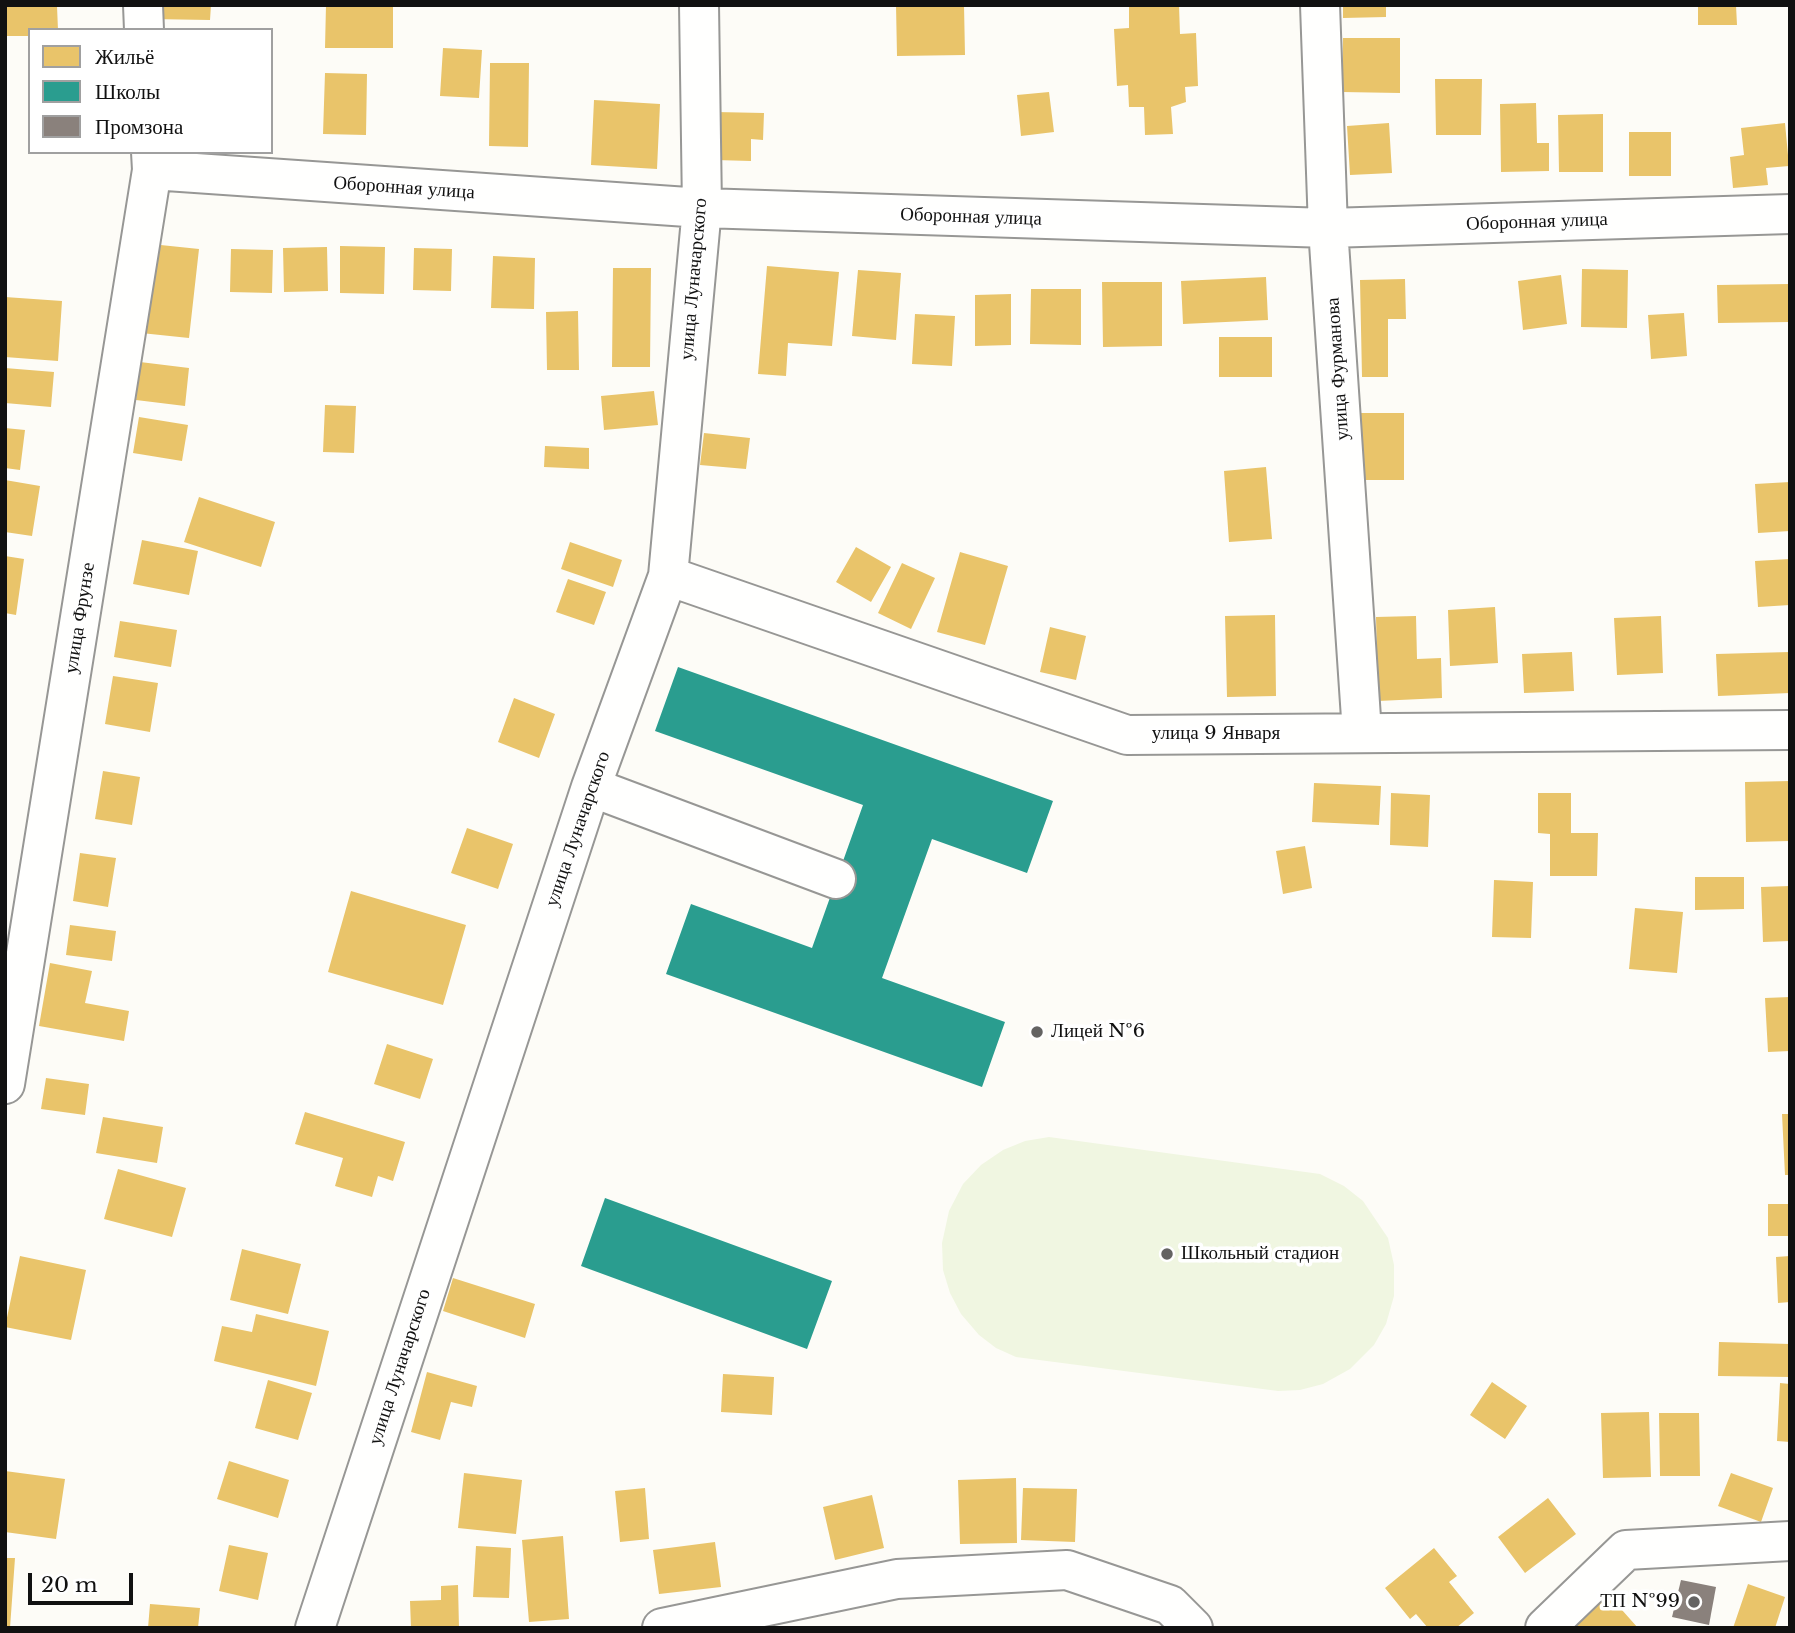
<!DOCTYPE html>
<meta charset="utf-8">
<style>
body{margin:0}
#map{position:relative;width:1795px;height:1633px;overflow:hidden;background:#fdfcf7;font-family:"Libre Baskerville",serif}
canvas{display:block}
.frame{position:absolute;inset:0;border:7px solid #111;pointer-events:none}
.legend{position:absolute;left:28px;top:28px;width:245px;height:126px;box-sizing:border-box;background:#fff;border:2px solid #a0a0a0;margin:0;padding:9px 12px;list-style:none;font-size:21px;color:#111}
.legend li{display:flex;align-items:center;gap:14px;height:35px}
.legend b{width:35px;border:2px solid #a0a0a0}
.scale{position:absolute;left:28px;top:1573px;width:105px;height:32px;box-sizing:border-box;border:4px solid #111;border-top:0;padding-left:9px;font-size:21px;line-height:24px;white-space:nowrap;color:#111;-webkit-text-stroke:5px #fff;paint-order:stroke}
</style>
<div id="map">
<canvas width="1795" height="1633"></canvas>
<div class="frame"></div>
<ul class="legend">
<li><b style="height:19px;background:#e9c46a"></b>Жильё</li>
<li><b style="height:19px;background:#2a9d8f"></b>Школы</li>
<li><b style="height:19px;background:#8a817c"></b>Промзона</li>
</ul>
<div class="scale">20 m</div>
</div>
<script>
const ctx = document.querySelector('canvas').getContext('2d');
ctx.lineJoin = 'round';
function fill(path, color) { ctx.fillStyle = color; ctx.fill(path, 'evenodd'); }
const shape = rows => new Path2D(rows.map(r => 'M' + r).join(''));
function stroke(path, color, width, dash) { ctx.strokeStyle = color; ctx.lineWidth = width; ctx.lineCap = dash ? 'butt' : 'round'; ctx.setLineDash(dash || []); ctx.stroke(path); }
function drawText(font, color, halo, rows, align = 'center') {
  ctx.font = font + ' "Libre Baskerville",serif'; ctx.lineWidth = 7; ctx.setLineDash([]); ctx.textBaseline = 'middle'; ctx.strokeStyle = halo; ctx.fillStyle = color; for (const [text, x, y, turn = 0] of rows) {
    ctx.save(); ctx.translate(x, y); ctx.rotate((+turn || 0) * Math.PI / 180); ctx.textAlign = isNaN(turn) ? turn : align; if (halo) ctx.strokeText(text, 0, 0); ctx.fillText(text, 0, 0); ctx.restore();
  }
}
fill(shape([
 [1049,1137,1320,1174,1344,1186,1363,1201,1388,1238,1394,1265,1394,1296,1386,1324,1374,1345,1350,1369,1323,1384,1300,1390,1278,1391,1016,1357,996,1348,979,1335,961,1314,950,1293,943,1270,942,1243,949,1211,963,1184,981,1165,1003,1150,1025,1141]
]), '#f0f6e1');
fill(shape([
 [150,5,211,5,210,20,150,19],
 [326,5,393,5,393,48,325,48],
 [896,5,964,5,965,55,897,56],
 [1129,5,1179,5,1180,34,1196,33,1198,86,1185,87,1186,102,1171,107,1173,134,1145,135,1144,107,1129,107,1128,85,1117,86,1114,29,1129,28],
 [1343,5,1386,5,1386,17,1343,18],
 [1698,5,1736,5,1737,25,1698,25],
 [5,6,57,6,58,30,30,30,30,36,5,36],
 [1343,38,1400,38,1400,93,1342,92],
 [443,48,482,50,479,98,440,96],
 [490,63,529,63,528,147,489,146],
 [325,73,367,74,366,135,323,134],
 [1435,79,1482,79,1481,135,1436,135],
 [1049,92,1054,132,1021,136,1017,95],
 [594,100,660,104,657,169,591,165],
 [1536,103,1537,143,1549,143,1549,171,1501,172,1500,104],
 [716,112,764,113,763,140,751,139,751,161,715,160],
 [1603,114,1603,172,1559,172,1558,115],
 [1389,123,1392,173,1350,175,1347,126],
 [1785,123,1789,166,1766,168,1768,185,1733,188,1730,157,1744,155,1741,128],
 [1629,132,1671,132,1671,176,1629,176],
 [151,244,199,249,189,338,141,333],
 [340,246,385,247,384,294,340,293],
 [327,247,328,291,284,292,283,248],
 [414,248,452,249,451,291,413,290],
 [231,249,273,250,272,293,230,292],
 [493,256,535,258,534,309,491,308],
 [767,266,839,272,832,346,788,343,786,376,758,374],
 [613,268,651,268,650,367,612,367],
 [1582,269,1628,270,1627,328,1581,327],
 [858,270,901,273,896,340,852,336],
 [1561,275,1567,324,1523,330,1518,281],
 [1266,277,1268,320,1183,324,1181,281],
 [1405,279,1406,319,1388,319,1388,377,1362,377,1360,280],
 [1102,282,1162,282,1162,346,1103,347],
 [1790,284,1790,322,1718,323,1717,285],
 [1031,289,1081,289,1081,345,1030,344],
 [1011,294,1011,345,975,346,975,295],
 [5,297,62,301,58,361,5,357],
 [578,311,579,370,547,370,546,312],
 [1684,313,1687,356,1651,359,1648,315],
 [915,314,955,316,952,366,912,364],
 [1219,337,1272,337,1272,377,1219,377],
 [140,362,189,368,185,406,136,400],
 [5,368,54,372,51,407,5,403],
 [654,391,658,425,604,430,601,396],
 [325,405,356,406,354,453,323,452],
 [1360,413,1404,413,1404,480,1360,480],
 [139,417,188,425,182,461,133,453],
 [5,428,25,430,20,470,5,468],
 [704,433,750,438,746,469,700,465],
 [545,446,589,448,589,469,544,467],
 [1266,467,1272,539,1229,542,1224,471],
 [5,480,40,486,32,536,5,532],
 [1790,482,1790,531,1758,533,1755,484],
 [199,497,275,522,261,567,184,542],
 [142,540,198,551,189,595,133,584],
 [570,542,622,560,613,587,561,569],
 [856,547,891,567,871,602,836,582],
 [960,552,1008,566,985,645,937,632],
 [5,556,24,559,16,615,5,613],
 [1790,559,1790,605,1758,607,1755,561],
 [902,563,935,578,911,629,878,613],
 [568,579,606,592,594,625,556,612],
 [1495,607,1498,663,1450,666,1448,610],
 [1275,615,1276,696,1227,697,1225,616],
 [1416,616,1417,659,1441,658,1442,698,1378,701,1376,617],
 [1661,616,1663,673,1617,675,1614,618],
 [120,621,177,630,171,667,114,657],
 [1050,627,1086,636,1076,680,1040,672],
 [1572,652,1574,691,1524,693,1522,654],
 [1790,652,1790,693,1718,696,1716,654],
 [113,676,158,683,150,732,105,724],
 [514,698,555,714,539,758,498,742],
 [103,771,140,777,132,825,95,819],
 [1790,781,1790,841,1746,842,1745,782],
 [1314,783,1381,786,1379,825,1312,822],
 [1391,793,1430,795,1428,847,1390,845],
 [1538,793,1571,793,1571,833,1598,833,1597,876,1550,876,1550,834,1538,833],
 [467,828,513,844,498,889,451,873],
 [1305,846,1312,888,1283,894,1276,851],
 [80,853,116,858,108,907,73,901],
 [1695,877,1744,877,1744,909,1695,910],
 [1494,880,1533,882,1531,938,1492,937],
 [1790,886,1790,941,1763,942,1761,887],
 [351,891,466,925,443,1005,328,972],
 [1635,908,1683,912,1677,973,1629,969],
 [70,925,116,931,112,961,66,955],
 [50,963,92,971,85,1003,129,1011,124,1041,39,1026],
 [1790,997,1790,1051,1768,1052,1765,998],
 [387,1044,433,1059,420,1099,374,1084],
 [46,1078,89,1084,85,1115,41,1109],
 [305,1112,405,1142,393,1181,378,1176,372,1197,335,1186,343,1158,295,1144],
 [1782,1114,1790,1114,1790,1175,1785,1175],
 [103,1117,163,1127,157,1163,96,1153],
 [118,1169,186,1188,172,1237,104,1219],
 [1768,1204,1790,1204,1790,1236,1768,1236],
 [242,1249,301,1264,288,1314,230,1300],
 [20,1256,86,1270,71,1340,5,1327],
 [1790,1256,1790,1302,1778,1303,1776,1257],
 [453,1278,535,1304,525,1338,443,1311],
 [256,1314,329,1331,316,1386,214,1361,222,1326,252,1332],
 [1719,1342,1790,1344,1790,1377,1718,1376],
 [427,1372,477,1386,472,1407,451,1402,440,1440,411,1432],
 [723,1374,774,1377,772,1415,721,1412],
 [268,1380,312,1393,298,1440,255,1428],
 [1492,1382,1527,1406,1505,1439,1470,1415],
 [1780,1383,1790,1384,1790,1442,1777,1441],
 [1649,1412,1651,1477,1603,1478,1601,1413],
 [1659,1413,1699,1413,1700,1476,1660,1476],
 [229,1461,289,1480,278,1518,217,1499],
 [5,1471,65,1479,56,1539,5,1532],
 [464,1473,522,1480,516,1534,458,1528],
 [1731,1473,1773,1488,1761,1522,1718,1506],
 [1016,1478,1017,1543,960,1544,958,1480],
 [645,1488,649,1539,620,1542,615,1491],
 [1023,1488,1077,1489,1075,1542,1021,1540],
 [872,1495,884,1548,835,1560,823,1507],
 [1548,1498,1576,1534,1525,1573,1498,1537],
 [563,1536,569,1619,529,1622,522,1540],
 [715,1542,721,1587,659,1594,653,1550],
 [229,1545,268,1553,258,1600,219,1591],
 [476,1546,511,1548,509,1598,473,1597],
 [1434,1548,1457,1576,1449,1582,1474,1613,1456,1628,1428,1628,1416,1614,1410,1619,1385,1588],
 [5,1558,15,1558,10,1628,5,1628],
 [1748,1584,1785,1597,1775,1628,1733,1628],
 [458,1585,459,1628,411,1628,410,1601,441,1600,441,1586],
 [1606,1592,1638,1628,1565,1628],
 [150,1604,200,1608,198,1628,148,1628]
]), '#e9c46a');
fill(shape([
 [678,667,1053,801,1027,873,932,839,882,978,1005,1022,982,1087,666,974,691,904,812,948,863,805,655,731],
 [605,1198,832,1281,807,1349,581,1266]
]), '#2a9d8f');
fill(shape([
 [1681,1580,1716,1587,1709,1625,1672,1617]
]), '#8a817c');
const minor = shape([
 [143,5,144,30],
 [1320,5,1328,228,1362,733],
 [152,170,702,208,1328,228,1790,214],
 [668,576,1127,735,1790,730],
 [591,787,836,879],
 [5,1084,152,170,151,152],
 [315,1628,591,787,668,576,702,208,699,5],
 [662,1628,897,1579,1067,1570,1170,1605,1193,1628],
 [1545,1628,1626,1550,1790,1541]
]);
stroke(minor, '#979795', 42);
stroke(minor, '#fffffe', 38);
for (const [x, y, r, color] of [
 [1037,1032,7,"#646362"],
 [1167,1254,7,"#646362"],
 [1694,1602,7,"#646362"]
]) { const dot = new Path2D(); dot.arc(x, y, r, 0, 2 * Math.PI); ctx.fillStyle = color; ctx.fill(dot); stroke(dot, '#fff', 2.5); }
drawText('19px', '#111', '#fff', [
 ["Оборонная улица",404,188,4],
 ["Оборонная улица",971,217,2],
 ["Оборонная улица",1537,222,-2],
 ["улица Луначарского",694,279,-85],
 ["улица Фурманова",1338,369,-94],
 ["улица Фрунзе",80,618,-81],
 ["улица 9 Января",1216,734],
 ["улица Луначарского",578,829,-71],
 ["улица Луначарского",400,1367,-72]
]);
drawText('19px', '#111', '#fff', [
 ["Лицей №6",1051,1032],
 ["Школьный стадион",1181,1254],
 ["ТП №99",1680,1602,"right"]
], 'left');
</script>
